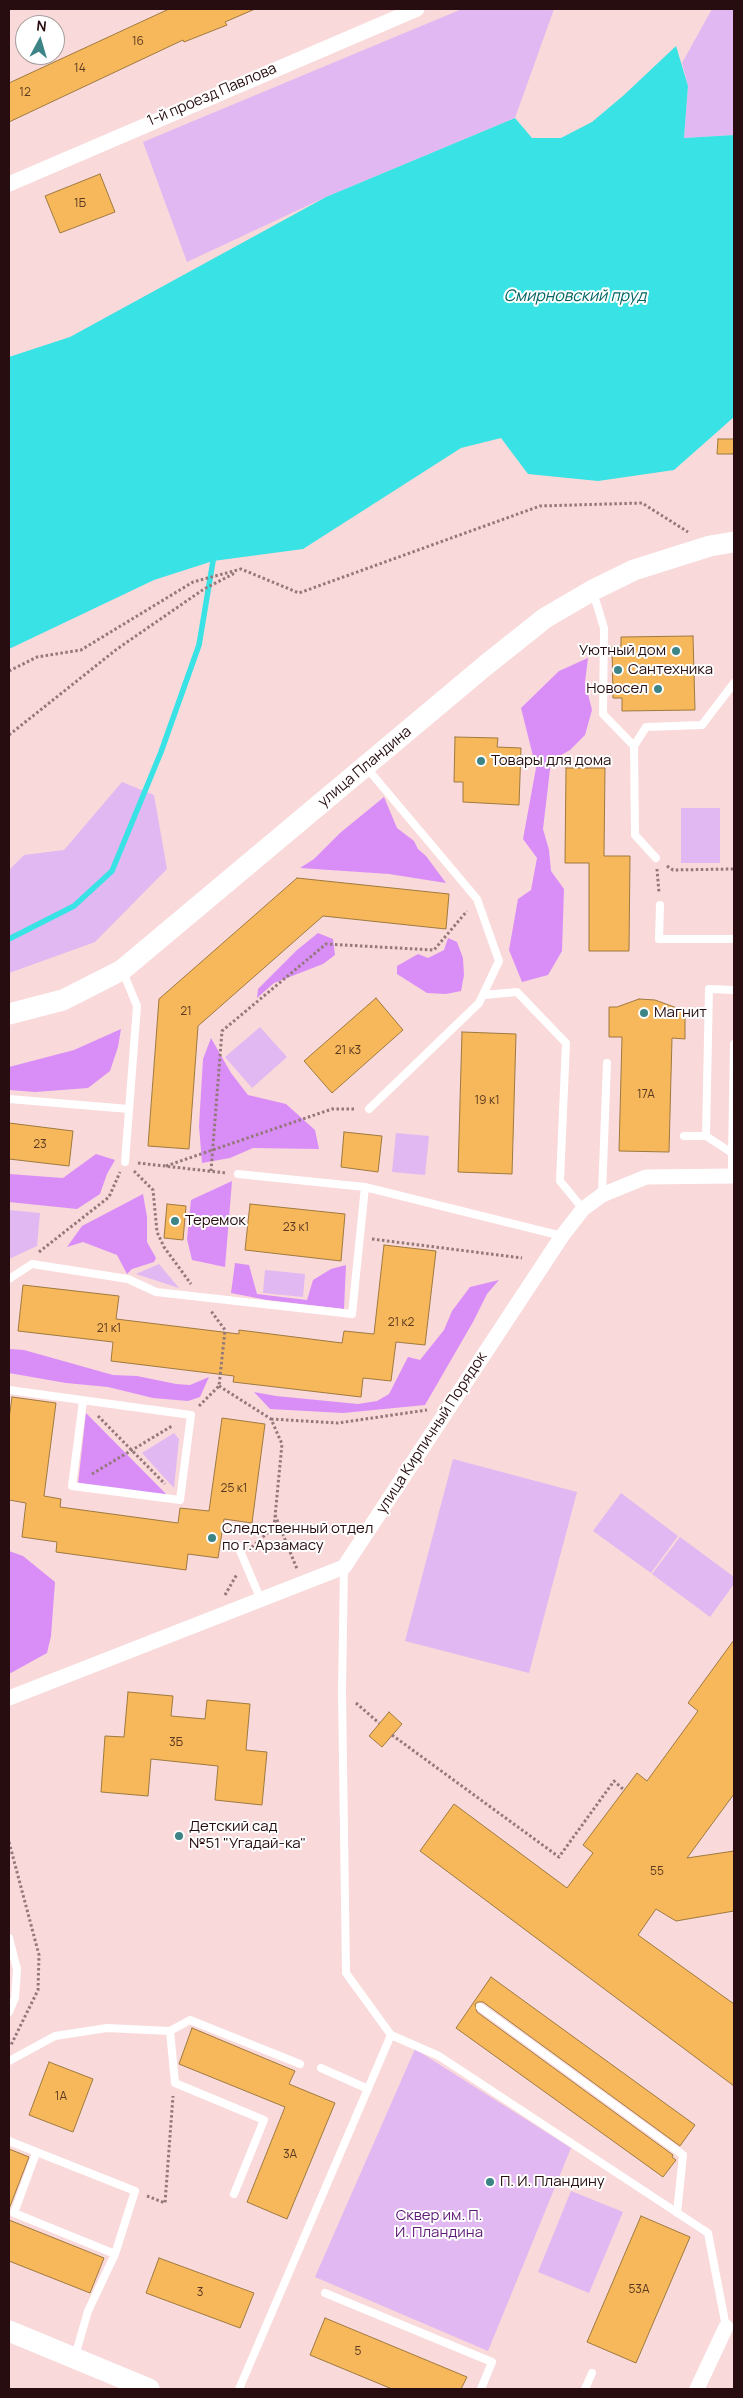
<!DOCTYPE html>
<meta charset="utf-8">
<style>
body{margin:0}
#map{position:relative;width:743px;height:2398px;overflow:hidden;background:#f9d9da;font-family:Manrope,sans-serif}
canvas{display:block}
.frame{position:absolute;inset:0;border:10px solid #270d0f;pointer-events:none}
.north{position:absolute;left:15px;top:15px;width:50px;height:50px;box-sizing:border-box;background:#fff;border:1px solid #a99e9f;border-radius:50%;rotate:6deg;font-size:14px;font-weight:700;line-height:20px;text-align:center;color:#270d0f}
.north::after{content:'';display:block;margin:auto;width:18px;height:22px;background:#3c8485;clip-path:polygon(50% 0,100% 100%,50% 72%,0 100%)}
</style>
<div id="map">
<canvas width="743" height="2398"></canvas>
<div class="frame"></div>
<div class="north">N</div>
</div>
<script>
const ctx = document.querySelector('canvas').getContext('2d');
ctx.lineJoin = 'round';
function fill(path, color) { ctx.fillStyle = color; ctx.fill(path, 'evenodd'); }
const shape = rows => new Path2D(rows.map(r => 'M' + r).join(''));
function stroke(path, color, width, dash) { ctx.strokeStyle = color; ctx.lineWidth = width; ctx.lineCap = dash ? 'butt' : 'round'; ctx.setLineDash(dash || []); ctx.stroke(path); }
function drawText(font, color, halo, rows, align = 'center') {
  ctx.font = font + ' Manrope,sans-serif'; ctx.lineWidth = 4; ctx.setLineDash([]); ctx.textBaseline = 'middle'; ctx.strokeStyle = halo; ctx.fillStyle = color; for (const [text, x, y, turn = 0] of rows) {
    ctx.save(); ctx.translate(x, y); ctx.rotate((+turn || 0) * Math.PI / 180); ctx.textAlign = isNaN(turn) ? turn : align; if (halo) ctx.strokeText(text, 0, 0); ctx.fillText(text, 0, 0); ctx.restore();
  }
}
fill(shape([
 [462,9,554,9,515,118,326,197,187,262,143,142],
 [712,9,734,9,734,135,684,138,688,86,682,63],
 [122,782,154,795,167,869,95,942,9,973,9,870,24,855,64,850],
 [681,808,720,808,720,863,681,863],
 [260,1027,287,1057,252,1088,225,1057],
 [396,1133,429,1136,425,1175,392,1172],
 [9,1210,40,1213,37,1246,9,1259],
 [159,1264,179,1288,136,1274],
 [265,1270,305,1274,303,1297,263,1293],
 [174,1433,179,1439,174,1488,142,1453],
 [453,1459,577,1492,529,1673,405,1641],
 [621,1493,678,1536,651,1573,593,1531],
 [680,1537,734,1577,734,1584,710,1617,652,1574],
 [415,2049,571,2148,488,2351,315,2277],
 [571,2191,623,2212,589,2293,538,2272]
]), '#e1b8f2');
fill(shape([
 [588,658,585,682,592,710,585,735,570,750,551,761,543,829,549,850,551,871,564,889,562,951,548,975,522,982,509,950,518,899,531,890,537,858,523,839,536,768,521,708,559,671],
 [384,797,397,828,414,841,418,849,426,856,446,883,389,874,300,868,314,859,340,833],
 [318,933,333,939,335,955,323,964,274,983,257,998,258,989,297,950],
 [448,938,457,942,463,958,464,975,461,991,446,994,427,993,397,974,397,966,418,954,428,958,444,950],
 [121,1029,118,1047,110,1071,88,1088,35,1092,9,1090,9,1067,74,1050],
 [211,1038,231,1073,248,1095,286,1104,315,1130,319,1149,253,1148,230,1158,202,1163,199,1126,203,1059],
 [96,1154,115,1160,107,1174,100,1194,77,1209,9,1202,9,1174,63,1178],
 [232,1181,225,1267,192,1260,187,1239,191,1200],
 [143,1194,147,1217,147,1242,156,1258,154,1262,132,1269,127,1274,117,1255,83,1242,67,1247,82,1226],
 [235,1263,249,1265,257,1294,307,1300,313,1280,331,1269,346,1265,344,1309,267,1300,231,1293],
 [499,1280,487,1294,473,1322,425,1405,343,1413,270,1409,254,1392,276,1396,358,1404,377,1401,389,1394,408,1357,420,1360,444,1330,452,1311,470,1287],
 [9,1349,24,1350,113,1375,137,1376,176,1384,190,1385,209,1377,200,1397,188,1401,153,1398,108,1387,66,1383,9,1373],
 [86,1413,168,1496,78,1484],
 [9,1551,23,1556,55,1582,51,1636,47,1653,9,1674]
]), '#d98ef7');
fill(shape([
 [676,46,688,86,684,138,734,135,734,417,674,470,598,481,528,474,501,438,461,448,303,549,213,561,154,580,9,649,9,357,70,337,326,197,515,118,532,138,561,138,592,122,624,95]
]), '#39e2e4');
stroke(shape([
 [9,939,74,906,112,871,161,752,199,645,213,561]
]), '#39e2e4', 5.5);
const building = shape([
 [169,9,255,9,225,22,227,25,184,42,183,40,9,122,9,83,169,9],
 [100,174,115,212,60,233,45,196,100,174],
 [718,439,734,439,734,454,717,454,718,439],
 [693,636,695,710,622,711,622,698,613,698,612,646,621,646,621,637,693,636],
 [455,737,498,738,497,747,521,748,519,805,463,802,463,782,454,782,455,737],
 [566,768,605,768,604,856,630,856,629,951,589,951,589,863,565,863,566,768],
 [297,878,449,894,446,929,323,916,198,1026,189,1149,148,1146,159,999,297,878],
 [376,998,403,1030,332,1093,304,1061,376,998],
 [639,999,655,1000,677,1008,685,1008,685,1039,672,1038,669,1152,619,1151,622,1037,609,1037,609,1007,617,1007,639,999],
 [462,1032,516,1034,512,1174,458,1172,462,1032],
 [9,1123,73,1131,69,1166,9,1159,9,1123],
 [344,1132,382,1136,378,1172,341,1167,344,1132],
 [167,1204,186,1206,183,1240,164,1238,167,1204],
 [250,1204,345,1214,341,1261,245,1250,250,1204],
 [384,1245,436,1251,425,1345,396,1342,391,1381,363,1378,361,1397,233,1382,234,1376,111,1361,113,1342,18,1331,23,1285,119,1296,116,1319,239,1334,239,1330,342,1343,344,1331,374,1334,384,1245],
 [12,1397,56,1403,44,1496,61,1499,60,1507,178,1523,180,1508,209,1511,222,1418,265,1424,252,1523,224,1519,218,1558,188,1554,186,1570,56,1552,57,1542,22,1537,26,1503,9,1500,9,1419,12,1397],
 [734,1640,734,1794,687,1858,734,1851,734,1911,676,1921,656,1909,638,1935,734,2004,734,2086,420,1851,454,1804,567,1888,593,1853,583,1845,637,1773,647,1781,698,1711,688,1703,734,1640],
 [128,1692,173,1696,171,1716,205,1719,207,1700,250,1704,246,1750,267,1752,262,1805,215,1800,218,1766,151,1759,148,1796,101,1792,105,1736,124,1737,128,1692],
 [389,1712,402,1724,382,1747,369,1736,389,1712],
 [491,1977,695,2125,680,2146,483,2002,478,2002,475,2004,477,2012,673,2155,672,2157,676,2160,663,2177,456,2028,491,1977],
 [192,2028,295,2071,289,2084,335,2103,287,2219,247,2202,285,2107,179,2064,192,2028],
 [49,2062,93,2079,73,2132,29,2115,49,2062],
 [9,2149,29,2157,9,2209,9,2149],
 [641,2216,690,2237,636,2363,587,2342,641,2216],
 [9,2220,104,2258,90,2293,9,2261,9,2220],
 [159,2258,254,2293,240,2328,146,2293,159,2258],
 [325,2318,467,2377,461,2389,392,2389,310,2355,325,2318]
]);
fill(building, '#f6b85a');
stroke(building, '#9f793f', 1);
stroke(shape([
 [9,671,37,657,81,650,193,582,241,569,299,593,540,506,642,503,688,532],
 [9,735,117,649,204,589,235,573],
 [667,866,673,870,732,869,734,871],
 [657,869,659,893],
 [138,1163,226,1173],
 [166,1166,332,1109,356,1109],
 [134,1171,153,1190,157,1232,164,1247,191,1284],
 [211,1171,222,1031,326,944,434,950,467,911],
 [372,1239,522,1258],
 [39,1252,109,1197,120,1172],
 [219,1386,271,1419,282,1444,274,1527,252,1547],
 [199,1406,219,1386,225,1330,211,1311],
 [98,1416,165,1484],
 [271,1419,338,1423,427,1410],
 [92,1474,172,1426],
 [275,1515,297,1569],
 [225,1595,237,1574],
 [356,1703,379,1723],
 [392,1735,559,1857,614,1781,624,1790],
 [9,1842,39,1955,38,1990,11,2045],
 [147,2196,165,2203,173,2096]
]), '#957879', 3, [2.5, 2.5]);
stroke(shape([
 [593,592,604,628,603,714,634,746,635,835,656,858],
 [634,746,646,727,702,725,734,683],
 [366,767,477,899,499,961,479,1003,369,1109],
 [660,905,659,939,734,939],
 [123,972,137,1006,125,1162],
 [484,995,517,992,566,1043,560,1181,583,1209],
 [9,1099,129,1109],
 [684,1136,706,1136],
 [732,1153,734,1044],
 [238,1174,365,1187,562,1236],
 [732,1176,732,1153,706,1136,709,989,734,990],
 [602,1195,607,1063],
 [9,1279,32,1264,128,1279,156,1292,352,1314,365,1187],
 [9,1390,191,1415,180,1500,72,1486,83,1401],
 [238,1546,261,1600],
 [9,1938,17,1969,15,1998,9,2012],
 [480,2007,683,2155,677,2213],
 [170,2031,175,2083,264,2120,234,2194],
 [391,2035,439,2056,708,2233,726,2327],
 [9,2061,55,2036,107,2028,170,2031,190,2020,300,2064],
 [321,2068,368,2089],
 [9,2141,135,2191,115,2254,14,2213,36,2153],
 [325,2293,492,2362,481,2389],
 [75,2356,88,2311,115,2254],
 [239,2389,391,2035,346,1973,342,1691,344,1567],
 [585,2389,592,2373]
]), '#fff', 8);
stroke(shape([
 [9,184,417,9],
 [9,1698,344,1567,562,1236,583,1209,602,1195,646,1177,734,1176],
 [697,2389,726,2327]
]), '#fff', 15);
stroke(shape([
 [9,1014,63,1000,122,970,486,665,545,618,593,590,634,570,710,546,734,542],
 [9,2331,149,2389]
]), '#fff', 21);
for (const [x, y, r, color] of [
 [676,651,5,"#3c8485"],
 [618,670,5,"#3c8485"],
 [658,689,5,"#3c8485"],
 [481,761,5,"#3c8485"],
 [644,1013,5,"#3c8485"],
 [175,1221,5,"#3c8485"],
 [212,1538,5,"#3c8485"],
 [179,1836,5,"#3c8485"],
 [490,2182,5,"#3c8485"]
]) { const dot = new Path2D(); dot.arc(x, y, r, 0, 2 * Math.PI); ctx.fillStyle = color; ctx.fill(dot); stroke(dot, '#fff', 2); }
drawText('12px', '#5b3822', null, [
 ["16",138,42],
 ["14",80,69],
 ["12",25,93],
 ["1Б",80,204],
 ["21",186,1012],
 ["21 к3",348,1051],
 ["17А",646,1095],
 ["19 к1",487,1101],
 ["23",40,1145],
 ["23 к1",296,1228],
 ["21 к2",401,1323],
 ["21 к1",109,1329],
 ["25 к1",234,1489],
 ["3Б",176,1743],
 ["55",657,1872],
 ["1А",61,2097],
 ["3А",290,2155],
 ["53А",639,2290],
 ["3",200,2293],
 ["5",358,2352]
]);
drawText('15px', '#270d0f', '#fff', [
 ["1-й проезд Павлова",212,95,-23],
 ["улица Пландина",365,767,-40],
 ["улица Кирпичный Порядок",432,1433,-57]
]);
drawText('15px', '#270d0f', '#fff', [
 ["Уютный дом",666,651,"right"],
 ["Сантехника",628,670],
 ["Новосел",648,689,"right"],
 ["Товары для дома",491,761],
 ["Магнит",654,1013],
 ["Теремок",185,1221],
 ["Следственный отдел",222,1529],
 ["по г. Арзамасу",222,1546],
 ["Детский сад",189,1827],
 ["№51 \"Угадай-ка\"",189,1844],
 ["П. И. Пландину",500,2182]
], 'left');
drawText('15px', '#601a78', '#fff', [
 ["Сквер им. П.",439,2216],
 ["И. Пландина",439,2233]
]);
drawText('italic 16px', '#006364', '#fff', [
 ["Смирновский пруд",575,297]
]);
</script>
